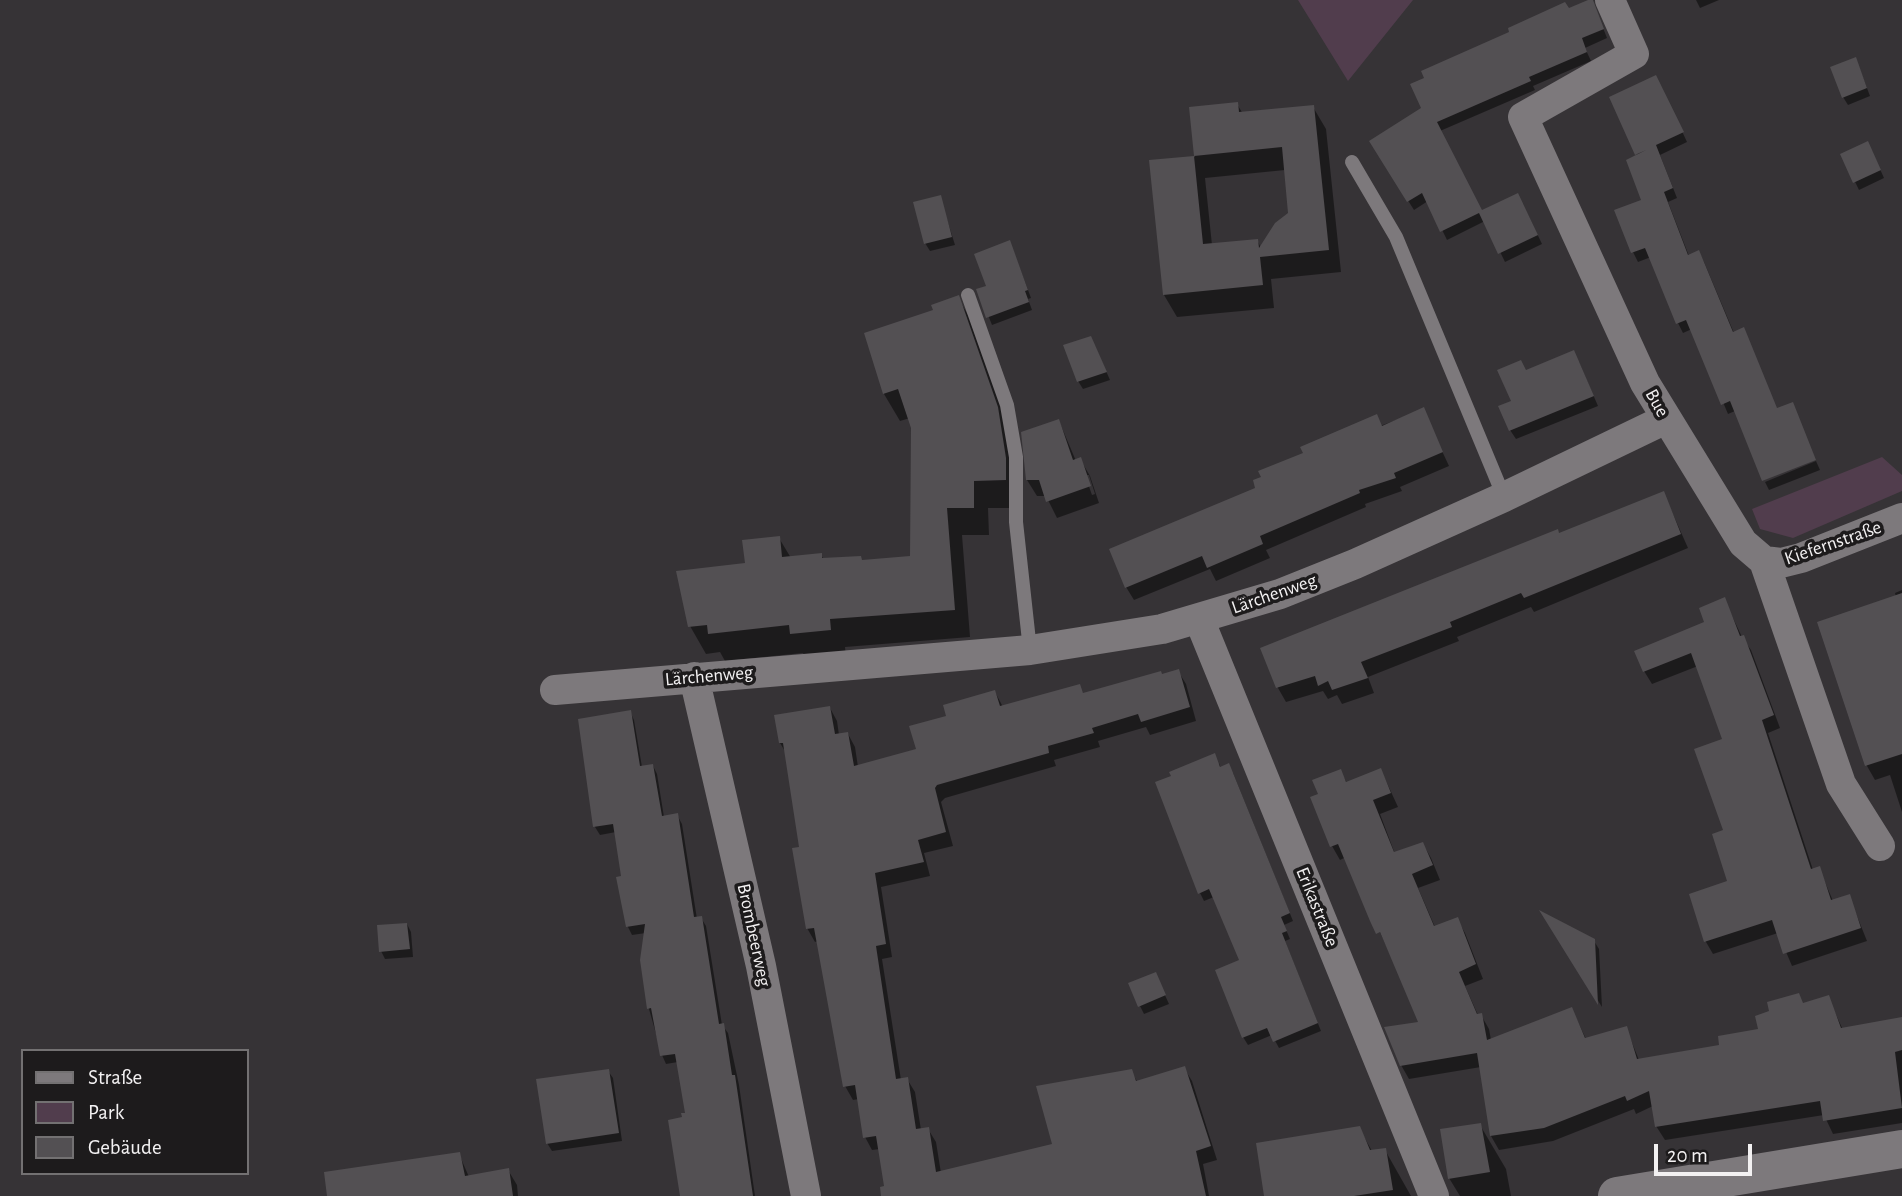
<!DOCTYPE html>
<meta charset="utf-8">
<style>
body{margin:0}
#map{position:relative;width:1902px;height:1196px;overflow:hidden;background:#363336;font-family:"Alegreya Sans",sans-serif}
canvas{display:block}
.legend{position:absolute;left:21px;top:1049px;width:228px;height:126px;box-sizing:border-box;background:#1d1b1c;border:2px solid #737172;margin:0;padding:9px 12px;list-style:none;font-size:21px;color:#f3f1f2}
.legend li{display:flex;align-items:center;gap:14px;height:35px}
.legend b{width:35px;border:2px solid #737172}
.scale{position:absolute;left:1654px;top:1144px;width:98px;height:32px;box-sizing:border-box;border:4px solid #f3f1f2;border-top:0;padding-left:9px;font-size:21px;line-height:24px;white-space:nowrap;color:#f3f1f2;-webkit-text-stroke:5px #1d1b1c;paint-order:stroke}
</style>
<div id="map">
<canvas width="1902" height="1196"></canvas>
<ul class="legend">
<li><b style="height:9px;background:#7d797c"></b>Straße</li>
<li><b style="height:19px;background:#513d4d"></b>Park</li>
<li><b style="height:19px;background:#535053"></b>Gebäude</li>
</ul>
<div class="scale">20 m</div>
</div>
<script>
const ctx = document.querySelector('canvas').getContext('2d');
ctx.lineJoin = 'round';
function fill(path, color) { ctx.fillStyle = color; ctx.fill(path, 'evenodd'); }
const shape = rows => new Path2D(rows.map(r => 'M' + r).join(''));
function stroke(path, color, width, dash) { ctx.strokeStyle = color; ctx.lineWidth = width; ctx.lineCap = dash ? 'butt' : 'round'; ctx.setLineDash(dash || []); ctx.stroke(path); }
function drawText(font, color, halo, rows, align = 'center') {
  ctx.font = font + ' "Alegreya Sans",sans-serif'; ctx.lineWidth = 7; ctx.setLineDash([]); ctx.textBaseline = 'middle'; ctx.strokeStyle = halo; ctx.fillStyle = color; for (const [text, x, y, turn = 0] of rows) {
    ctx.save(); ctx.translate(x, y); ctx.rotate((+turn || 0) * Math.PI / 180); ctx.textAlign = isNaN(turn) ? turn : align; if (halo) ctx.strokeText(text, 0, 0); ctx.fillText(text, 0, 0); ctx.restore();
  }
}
fill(shape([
 [1298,0,1413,0,1348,81],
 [1882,457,1902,475,1902,491,1793,538,1760,529,1752,509]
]), '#513d4d');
fill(shape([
 [1592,0,1607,38,1585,48,1591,61,1533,86,1535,90,1440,131,1482,212,1523,204,1542,244,1505,262,1485,221,1447,240,1428,201,1414,210,1376,150,1568,10],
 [1696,0,1719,0,1700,8],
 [1859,67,1870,96,1848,105,1843,97],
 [1661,86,1687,142,1660,155,1677,198,1668,202,1689,256,1699,252,1704,262,1734,333,1777,410,1797,413,1735,411,1728,414,1692,329,1683,333,1678,323,1651,257,1638,262,1633,252,1643,201,1638,156,1611,98],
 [1237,104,1243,114,1313,107,1326,129,1341,272,1271,279,1274,308,1177,317,1164,295,1151,162,1195,157,1190,108],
 [1285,170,1290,214,1261,248,1257,240,1212,245,1205,178],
 [1872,151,1884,178,1859,190,1842,155],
 [940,197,955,245,930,251,925,243],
 [1013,250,1031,298,1028,299,1032,310,992,325,978,290,988,287],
 [958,298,974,325,1013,437,1021,508,988,508,989,535,962,535,970,637,845,647,846,657,808,661,803,653,725,661,720,652,706,654,690,626,747,565,779,538,791,558,821,555,824,560,863,562,911,558,913,428,910,418,900,421,884,394,866,334,935,311],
 [1095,346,1110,380,1083,389,1078,381],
 [1579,362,1598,406,1516,439,1510,430,1513,402,1526,372],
 [1423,410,1449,466,1400,487,1402,491,1365,504,1366,507,1266,550,1270,558,1216,581,1210,569,1134,600,1126,587,1305,454],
 [1059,421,1076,461,1080,459,1090,476,1099,503,1057,518,1046,496,1037,496,1027,480],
 [1085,475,1089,475,1095,494,1092,495],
 [1816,461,1820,470,1769,490,1765,482],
 [1664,494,1688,548,1534,612,1531,607,1457,637,1459,641,1368,677,1374,693,1342,704,1337,695,1328,699,1323,691,1286,702,1278,688,1262,649],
 [1902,590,1902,812,1890,775,1875,780,1867,766,1819,623,1896,597,1895,593],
 [1724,599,1742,637,1751,650,1780,728,1768,733,1813,870,1819,868,1833,901,1849,896,1867,941,1792,966,1778,933,1713,954,1706,942,1692,895,1730,882,1724,741,1698,666,1652,684,1644,671,1706,623],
 [1178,671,1186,684,1196,721,1150,735,1146,727,1098,741,1100,747,1054,760,1056,766,945,798,941,802,953,846,924,853,930,876,881,887,892,957,882,959,901,1080,907,1079,915,1092,921,1130,928,1129,936,1142,941,1173,1054,1145,1131,1071,1138,1083,1184,1068,1192,1081,1217,1160,1203,1164,1209,1196,887,1196,880,1149,872,1150,865,1137,859,1099,853,1100,845,1086,818,941,815,942,807,928,801,848,786,753,780,743,830,708,837,721,839,735,848,734,855,747,858,767,918,750,948,718,995,692,1003,707,1079,686,1084,695],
 [630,712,634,720,642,767,653,766,657,774,664,817,677,815,682,824,697,919,701,918,706,926,722,1025,728,1033,739,1085,755,1196,680,1196,684,1119,687,1114,678,1062,666,1064,662,1055,649,1009,646,933,632,935,628,927,618,878,623,877,616,832,600,835,595,827],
 [1219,763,1221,769,1233,773,1293,921,1284,925,1290,939,1285,941,1321,1031,1279,1048,1272,1035,1248,1045,1243,1037,1241,961,1214,897,1204,901,1200,893],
 [1381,770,1398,807,1380,814,1395,854,1423,844,1431,858,1440,880,1418,888,1435,927,1457,919,1465,933,1483,979,1465,986,1478,1015,1481,1015,1489,1029,1491,1040,1572,1009,1586,1039,1626,1028,1639,1060,1721,1047,1760,1031,1804,1005,1828,997,1843,1030,1902,1024,1902,1123,1833,1134,1824,1115,1665,1140,1656,1126,1653,1106,1636,1114,1634,1109,1553,1141,1499,1150,1491,1136,1481,1067,1409,1079,1401,1065,1421,1023,1346,857,1340,860,1332,846,1321,795,1340,771,1347,783],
 [1543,914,1594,941,1599,949,1602,1007],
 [407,924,411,932,413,957,385,959,381,951],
 [1159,982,1169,1004,1144,1014,1140,1006],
 [608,1071,613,1078,622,1141,552,1151,547,1143],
 [1480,1125,1506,1169,1511,1196,1460,1196,1449,1178],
 [1359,1128,1372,1151,1385,1150,1411,1196,1266,1196],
 [459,1154,469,1177,508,1170,517,1185,518,1196,329,1196]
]), '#0007');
fill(shape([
 [1588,0,1593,0,1604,29,1582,38,1587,52,1529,77,1531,81,1437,122,1482,210,1518,193,1538,235,1498,254,1479,213,1440,232,1422,193,1407,202,1369,141,1421,108,1410,84,1424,78,1421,71,1509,32,1508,28,1565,2,1569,8],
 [1856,57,1867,88,1842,98,1830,67],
 [1656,75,1684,132,1656,145,1673,188,1664,192,1688,255,1699,250,1733,332,1744,327,1777,408,1793,402,1816,460,1762,481,1730,401,1721,405,1686,320,1676,324,1645,248,1631,253,1614,210,1641,200,1626,160,1646,150,1635,155,1609,97],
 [1238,102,1239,112,1314,105,1329,250,1260,257,1263,285,1163,295,1149,160,1194,156,1189,107],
 [1282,147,1288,213,1275,223,1259,248,1258,239,1203,244,1194,156],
 [1868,141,1881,170,1853,183,1840,154],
 [941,195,952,237,924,244,913,202],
 [1010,240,1028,290,1025,291,1029,302,986,318,976,289,986,286,974,254],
 [959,295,998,407,1006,458,1006,480,974,481,974,508,947,508,955,610,830,619,831,630,790,634,789,625,708,634,707,625,688,627,676,571,745,563,742,540,780,536,782,557,822,553,822,558,861,556,862,560,910,556,911,428,898,389,883,394,864,333,933,310,931,305],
 [1091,336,1107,372,1077,382,1063,345],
 [1574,350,1594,396,1509,431,1498,406,1511,401,1497,370,1521,360,1526,370],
 [1424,407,1443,452,1394,473,1396,478,1359,490,1360,493,1260,536,1263,544,1207,568,1202,556,1125,588,1109,549,1255,488,1253,480,1261,477,1258,471,1303,453,1300,447,1377,414,1382,426],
 [1059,419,1073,460,1081,457,1091,486,1046,502,1039,480,1026,480,1021,432],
 [1664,491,1681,534,1524,598,1521,593,1450,622,1452,627,1361,662,1368,678,1332,690,1328,681,1318,686,1315,676,1276,688,1260,648,1558,529,1559,533],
 [1902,593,1902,754,1865,766,1817,622],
 [1725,597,1740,636,1744,635,1774,715,1762,720,1811,869,1820,866,1831,900,1850,894,1861,928,1783,954,1772,920,1704,942,1689,894,1727,881,1712,834,1723,830,1694,749,1722,739,1691,653,1643,672,1634,651,1704,622,1699,608],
 [1179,669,1190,707,1141,722,1138,714,1092,728,1094,733,1048,746,1049,753,937,785,935,788,946,832,918,840,924,862,875,873,886,944,876,946,896,1079,908,1077,916,1129,929,1127,936,1172,1052,1144,1036,1086,1132,1069,1136,1081,1185,1066,1211,1146,1196,1151,1206,1196,881,1196,880,1187,884,1186,876,1136,863,1138,855,1085,843,1087,814,928,806,929,792,848,799,847,783,743,779,743,774,715,830,706,835,734,848,732,854,766,916,749,909,726,946,716,943,705,995,690,1000,706,1080,684,1083,693,1161,671,1162,674],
 [631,710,640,766,653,764,662,816,678,813,694,917,702,916,719,1024,724,1023,732,1075,735,1075,753,1196,680,1196,668,1120,682,1117,681,1113,685,1113,675,1054,660,1056,651,1008,647,1009,640,960,645,924,626,927,616,877,621,876,613,824,593,827,578,719],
 [1215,753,1220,767,1229,763,1290,913,1281,917,1287,931,1282,933,1318,1023,1273,1042,1267,1028,1242,1038,1215,970,1239,960,1209,889,1198,894,1155,782,1171,776,1169,772],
 [1381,768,1391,793,1373,800,1394,852,1423,842,1433,865,1412,874,1434,926,1458,917,1476,964,1459,972,1477,1014,1482,1013,1487,1040,1572,1007,1585,1038,1627,1026,1637,1059,1719,1045,1718,1036,1758,1029,1755,1016,1769,1011,1767,1002,1799,993,1803,1003,1829,995,1841,1028,1902,1017,1902,1050,1895,1052,1902,1108,1823,1121,1820,1101,1655,1127,1649,1091,1627,1101,1625,1096,1544,1128,1490,1136,1477,1053,1400,1066,1384,1027,1418,1022,1380,932,1376,934,1370,921,1338,844,1330,847,1310,797,1318,794,1312,780,1341,769,1346,782],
 [1539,910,1595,939,1598,1005],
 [407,923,410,949,379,952,377,925],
 [1156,972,1166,995,1138,1007,1128,983],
 [609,1069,619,1133,546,1144,536,1079],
 [1481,1123,1490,1172,1448,1179,1440,1129],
 [1360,1126,1370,1150,1386,1148,1393,1190,1354,1196,1264,1196,1256,1143],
 [460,1152,465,1176,509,1168,513,1196,327,1196,324,1172]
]), '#535053');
stroke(shape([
 [1352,162,1396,237,1504,497],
 [968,295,1007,405,1016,457,1016,522,1030,650]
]), '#7d797c', 14);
stroke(shape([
 [1610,0,1634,54,1523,117,1645,383,1743,543,1764,561,1841,784,1880,846],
 [1764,561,1781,563,1801,558,1902,518],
 [1199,619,1434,1196],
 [694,677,761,966,806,1196],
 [555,690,1030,650,1162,629,1280,594,1355,564,1504,497,1666,419]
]), '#7d797c', 30);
stroke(shape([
 [1617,1196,1902,1149]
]), '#7d797c', 38);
drawText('19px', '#f3f1f2', '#1d1b1c', [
 ["Bue",1657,403,61],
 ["Kiefernstraße",1833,543,-19],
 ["Lärchenweg",1274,594,-19],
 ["Lärchenweg",709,676,-5],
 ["Erikastraße",1317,907,68],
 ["Brombeerweg",754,935,78]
]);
</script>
